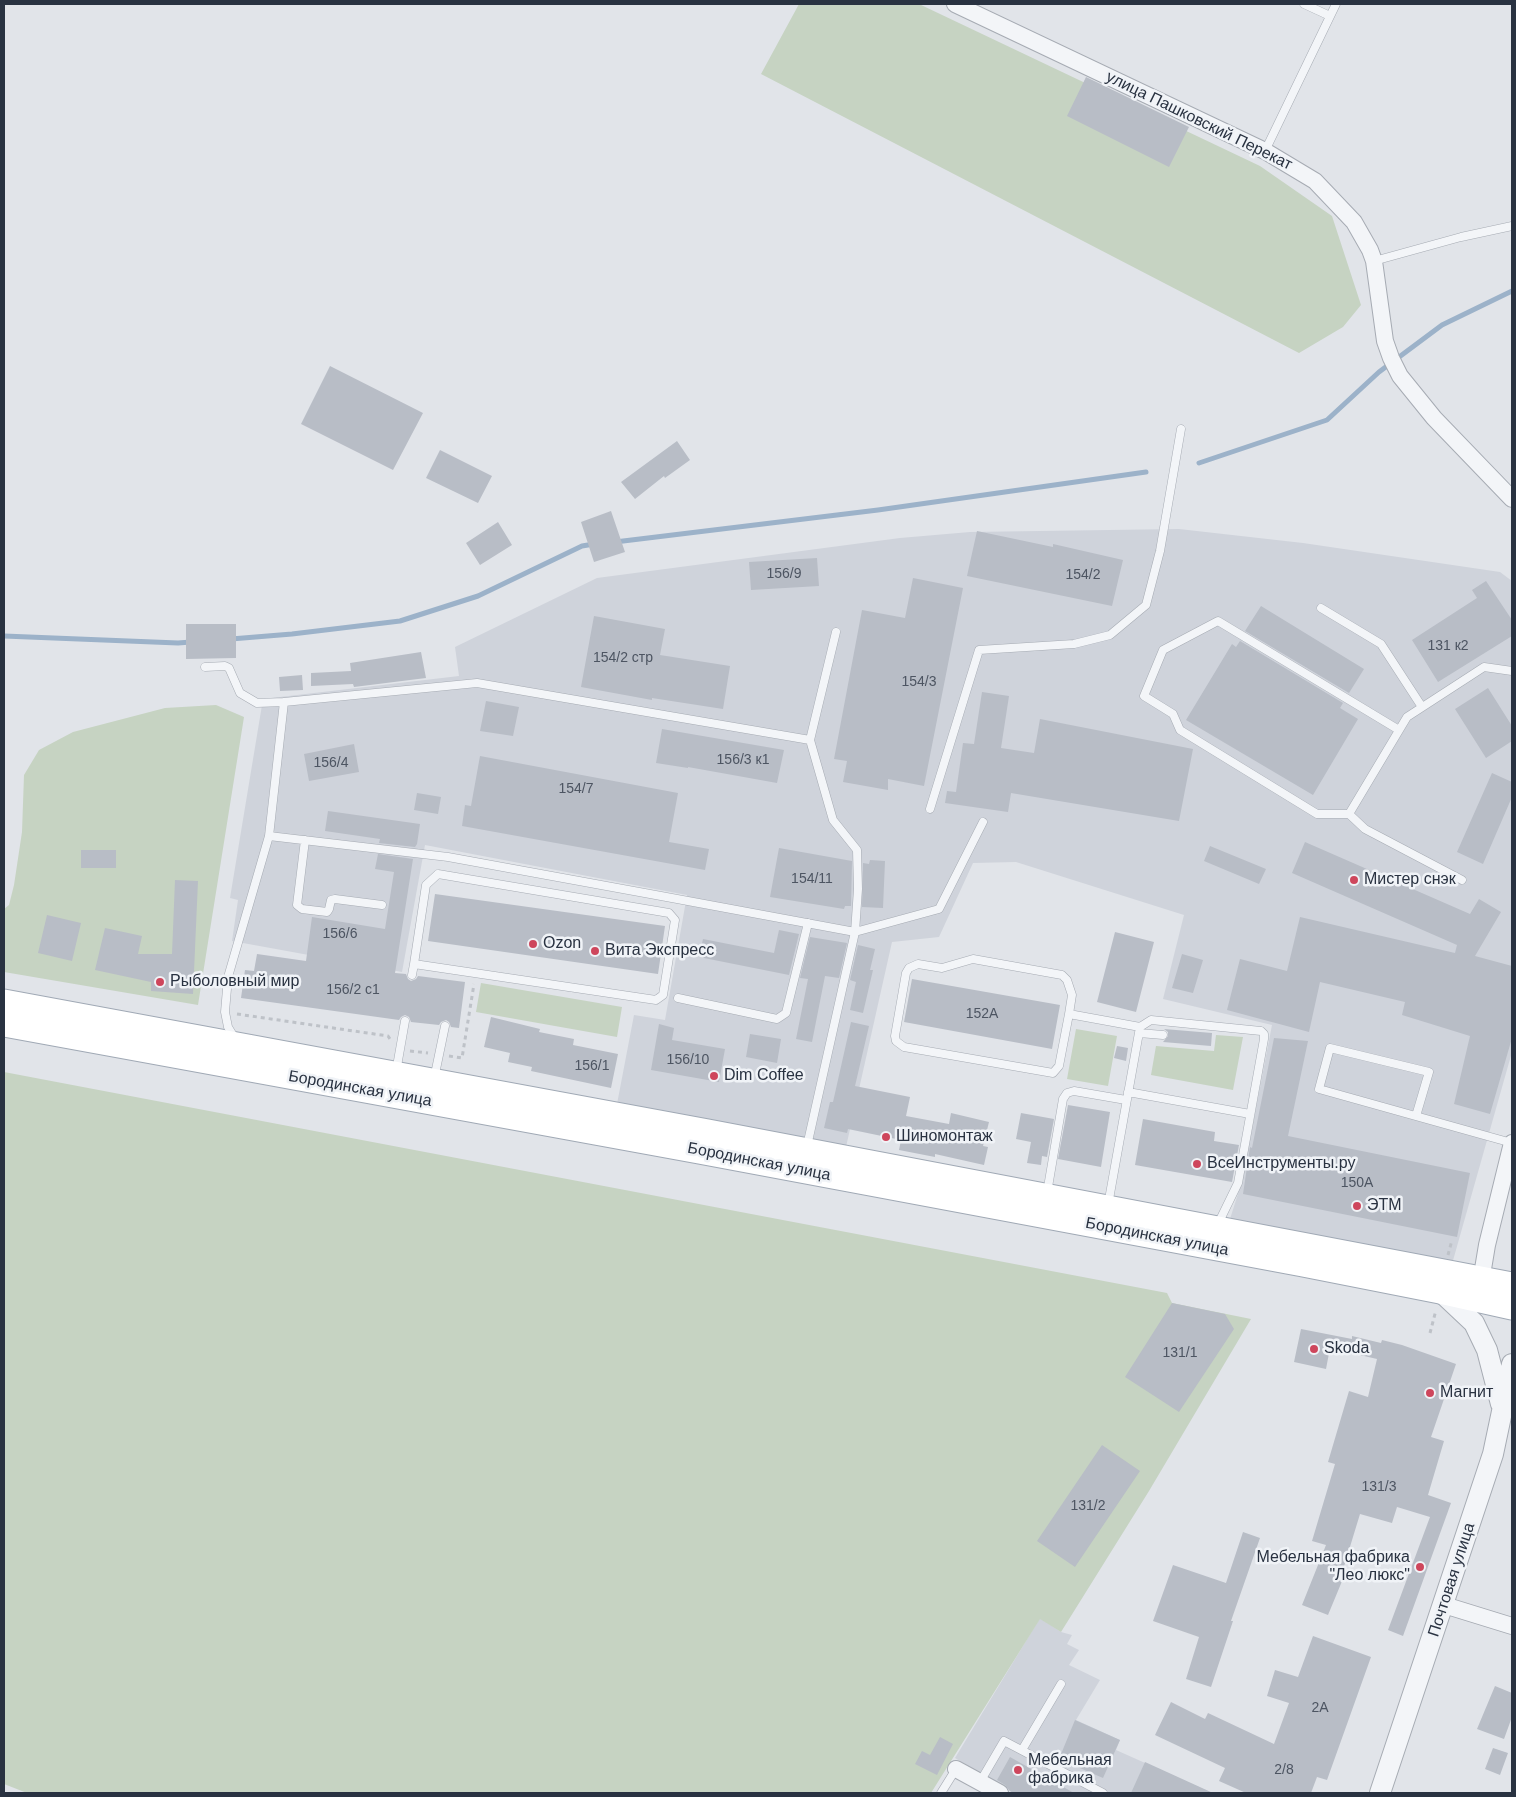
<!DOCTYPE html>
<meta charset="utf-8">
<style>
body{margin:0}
#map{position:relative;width:1516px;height:1797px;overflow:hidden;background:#e1e4e9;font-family:Helvetica,sans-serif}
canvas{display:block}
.frame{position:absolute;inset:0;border:5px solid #293241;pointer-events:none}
</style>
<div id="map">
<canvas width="1516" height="1797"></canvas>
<div class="frame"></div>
</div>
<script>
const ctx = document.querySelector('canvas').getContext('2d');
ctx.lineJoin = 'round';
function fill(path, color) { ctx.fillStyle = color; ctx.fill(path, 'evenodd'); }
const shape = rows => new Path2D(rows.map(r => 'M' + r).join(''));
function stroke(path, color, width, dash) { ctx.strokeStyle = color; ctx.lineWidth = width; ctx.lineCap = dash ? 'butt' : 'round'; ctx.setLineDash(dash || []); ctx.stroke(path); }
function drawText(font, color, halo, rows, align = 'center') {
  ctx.font = font + ' Helvetica,sans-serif'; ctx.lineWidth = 5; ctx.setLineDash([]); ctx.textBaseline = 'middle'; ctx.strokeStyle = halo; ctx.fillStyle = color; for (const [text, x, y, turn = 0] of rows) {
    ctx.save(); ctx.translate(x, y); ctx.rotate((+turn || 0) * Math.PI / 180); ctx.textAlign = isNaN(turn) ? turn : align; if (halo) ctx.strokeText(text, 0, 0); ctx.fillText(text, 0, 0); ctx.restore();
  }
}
fill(shape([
 [1179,529,1303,543,1500,572,1512,581,1512,1052,1452,1264,1230,1219,1242,1181,1272,1025,1163,999,1184,915,1016,862,973,863,939,937,892,942,846,1147,617,1104,634,1015,665,1020,687,895,425,845,402,972,232,941,238,900,230,898,263,699,459,676,455,647,597,578,900,538,970,532],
 [1040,1618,1061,1632,1072,1635,1067,1644,1079,1650,1069,1665,1100,1680,1076,1720,1120,1740,1116,1750,1210,1792,1210,1793,1013,1793,955,1758]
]), '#cfd3db');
fill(shape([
 [799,4,919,4,1260,166,1332,216,1361,305,1343,327,1299,353,761,74],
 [216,705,244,717,198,1005,4,972,4,909,9,905,14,885,22,832,24,775,39,750,73,732,165,708],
 [481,983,622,1007,617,1037,476,1012],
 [1076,1029,1117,1036,1108,1086,1067,1079],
 [1216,1035,1243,1037,1233,1090,1151,1075,1156,1046,1214,1051],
 [4,1072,1167,1293,1172,1303,1251,1319,1149,1491,1061,1632,1040,1619,931,1793,27,1793,4,1784]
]), '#c6d3c2');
stroke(shape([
 [1199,463,1327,420,1379,372,1442,325,1512,291],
 [615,542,878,510,1146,472],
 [4,636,178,643,191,642],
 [231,639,292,634,400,621,478,596,582,546,594,544]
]), '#9cb2c9', 5);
fill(shape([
 [1086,77,1189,127,1169,167,1067,116],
 [330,366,423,413,393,470,301,424],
 [677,441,690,460,665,478,664,476,635,499,621,482],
 [440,450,492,476,478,503,426,478],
 [611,511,625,552,594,562,581,522],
 [498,522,512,545,480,565,466,543],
 [977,531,1053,547,1053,544,1123,560,1112,606,967,576],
 [817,558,819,586,751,590,749,562],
 [913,578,963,588,924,786,888,779,888,790,843,782,847,761,834,759,862,610,905,618],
 [1486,581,1512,620,1512,636,1438,682,1412,640,1477,598,1472,590],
 [1261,606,1364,669,1349,693,1245,631],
 [594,616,665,629,660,655,730,666,723,709,652,698,652,700,581,687],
 [186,624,236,624,236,658,186,659],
 [1240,641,1343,703,1340,708,1358,719,1313,795,1186,720,1232,644,1236,647],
 [421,652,426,678,354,687,353,684,311,686,311,673,351,671,350,663],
 [302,675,303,690,280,691,279,677],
 [1488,688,1512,726,1512,741,1486,758,1455,709],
 [982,692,1009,696,1001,748,1034,753,1040,719,1193,749,1179,821,1011,793,1008,812,945,803,947,791,956,792,963,743,974,744],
 [486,701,519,707,513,736,480,731],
 [662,729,784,750,777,783,688,767,688,768,656,763],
 [354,744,359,772,309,781,304,754],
 [480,756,678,793,669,842,709,849,705,870,462,826,465,805,471,806],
 [1492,773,1512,782,1512,797,1483,864,1457,852],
 [417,793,441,797,438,814,414,810],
 [328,811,420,824,417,844,415,847,379,843,380,839,325,831],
 [1305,842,1470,914,1479,899,1501,912,1475,956,1512,966,1512,1038,1490,1114,1454,1104,1470,1036,1402,1015,1405,1002,1320,982,1309,1032,1227,1010,1240,959,1287,971,1300,917,1455,953,1457,945,1292,873],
 [1210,846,1266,869,1259,884,1204,861],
 [779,848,852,861,851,906,845,906,844,909,770,897],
 [81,850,116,850,116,868,81,868],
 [378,854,413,859,395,973,406,974,408,979,411,981,416,979,418,976,465,982,459,1028,451,1027,449,1022,446,1020,441,1022,439,1025,411,1022,409,1017,405,1015,401,1017,399,1020,241,998,245,970,254,971,257,954,306,961,312,917,385,929,394,872,375,869],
 [870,860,885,861,883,908,862,907,863,863,869,864],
 [175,880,198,881,193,994,151,991,151,982,95,970,105,928,142,936,138,954,172,954],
 [435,894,665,926,658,974,428,941],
 [47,915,81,923,72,961,38,953],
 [779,930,799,934,789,975,699,957,703,939,774,953],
 [1115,932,1154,942,1136,1012,1097,1002],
 [810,937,847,943,839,978,825,976,812,1042,796,1039,808,979,800,978],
 [858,945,875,949,870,970,873,970,863,1013,850,1010,856,982,850,980],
 [1182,954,1203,960,1193,993,1172,988],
 [912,979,1060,1005,1052,1049,904,1022],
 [491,1017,540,1029,539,1032,574,1039,573,1045,618,1054,611,1088,531,1071,532,1067,508,1062,510,1053,484,1047],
 [851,1022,869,1026,855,1086,910,1097,906,1116,949,1124,951,1113,989,1122,983,1146,988,1147,984,1165,935,1154,935,1157,899,1150,901,1140,848,1129,847,1133,824,1128,830,1102,833,1102],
 [659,1024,674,1028,672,1040,725,1049,719,1082,651,1070],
 [1164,1029,1212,1033,1211,1046,1163,1042,1168,1036,1168,1032],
 [750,1034,781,1039,777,1063,746,1057],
 [1274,1038,1308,1041,1288,1136,1470,1173,1457,1237,1243,1194,1250,1147,1252,1148],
 [1117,1046,1128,1048,1126,1061,1114,1058],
 [1068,1105,1110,1112,1101,1167,1058,1159],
 [1021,1113,1054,1119,1047,1157,1042,1156,1041,1165,1027,1163,1031,1142,1016,1139],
 [1143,1119,1215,1132,1214,1141,1239,1145,1232,1182,1135,1165],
 [1172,1303,1225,1314,1234,1329,1179,1412,1125,1377],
 [1301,1329,1352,1339,1352,1336,1381,1343,1382,1340,1402,1345,1456,1364,1431,1437,1444,1441,1428,1495,1451,1503,1403,1636,1388,1630,1430,1517,1397,1507,1392,1523,1360,1514,1342,1573,1345,1574,1328,1615,1302,1605,1326,1545,1312,1541,1335,1464,1328,1462,1349,1391,1368,1397,1377,1359,1330,1348,1326,1369,1294,1362],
 [1102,1445,1140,1471,1075,1567,1037,1541],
 [1243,1532,1260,1538,1231,1621,1233,1621,1211,1687,1186,1679,1199,1637,1153,1621,1173,1565,1226,1583],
 [1313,1636,1371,1657,1327,1780,1317,1777,1311,1793,1246,1793,1219,1781,1225,1768,1155,1735,1171,1702,1205,1719,1208,1713,1274,1744,1289,1703,1267,1696,1275,1670,1298,1677],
 [1495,1686,1512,1693,1512,1717,1504,1739,1477,1729],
 [1075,1720,1120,1740,1103,1778,1059,1759],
 [940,1737,953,1744,937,1775,915,1764,922,1751,930,1755],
 [1493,1748,1508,1753,1500,1775,1485,1769],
 [1010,1757,1074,1793,1013,1793,1010,1791,1005,1785,997,1780],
 [1145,1762,1213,1793,1131,1793]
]), '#b8bdc6');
const service = shape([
 [1304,4,1330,16],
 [1265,151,1336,4],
 [1374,261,1461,237,1512,226],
 [1321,608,1381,644,1422,707],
 [836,632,810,740,833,820,857,850,858,889,855,932,939,909,983,822],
 [205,667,225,666,229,668,240,693,257,703,284,702],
 [930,809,979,650,1074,644,1110,635,1146,605,1160,551,1181,429],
 [1349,814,1317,814,1180,730,1173,714,1144,696,1163,650,1218,621,1399,730],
 [269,836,284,702,477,683,810,740],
 [305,840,297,905,302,909,327,912,329,909,331,900,335,899,382,905],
 [438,874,669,913,675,920,663,995,656,1000,414,964,426,885,438,874],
 [1462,880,1365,829,1349,814,1407,717,1484,667,1512,671],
 [412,975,414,964],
 [678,998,777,1019,786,1013,808,923],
 [1069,1014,1059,1066,1053,1073,904,1047,896,1041,895,1036,906,973,909,968,918,964,942,968,973,959,1062,975,1067,980,1072,995,1069,1014,1140,1027,1151,1020,1261,1031,1264,1034,1264,1039,1238,1183,1218,1224],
 [1139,1033,1163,1035],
 [236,1040,228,1027,225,1012,228,977,269,836,448,857,661,896,855,932,807,1146],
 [396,1072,405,1021],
 [434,1079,445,1026],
 [1128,1092,1250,1114],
 [1416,1116,1429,1072,1330,1048,1319,1089,1512,1143],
 [1047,1193,1063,1099,1067,1093,1074,1091,1126,1100],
 [1108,1205,1140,1027],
 [1022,1750,1061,1684],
 [980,1782,1004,1741,1103,1793],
 [941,1793,956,1769]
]);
const minor = shape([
 [955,4,1265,151,1315,181,1354,222,1370,250,1374,261,1385,341,1391,358,1400,376,1434,418,1512,499],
 [1480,1287,1487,1245,1512,1143],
 [1444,1605,1512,1626],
 [956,1769,1000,1793]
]);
const tertiary = shape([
 [1440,1291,1474,1323,1487,1350,1501,1404],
 [1380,1793,1493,1454,1512,1364]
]);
const primary = shape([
 [4,1002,708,1132,1512,1285],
 [4,1024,699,1151,1303,1264,1440,1291,1512,1307]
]);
stroke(service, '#a6abb3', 9);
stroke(minor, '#a6abb3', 18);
stroke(tertiary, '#a6abb3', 22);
stroke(primary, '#a0a9b5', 27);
stroke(shape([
 [237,1014,388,1036,390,1039],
 [410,1051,428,1053],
 [449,1056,462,1058,474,984],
 [1448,1255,1452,1240],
 [1430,1333,1436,1310]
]), '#bec2c8', 3, [4, 4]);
stroke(service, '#f3f5f8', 8);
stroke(minor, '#f3f5f8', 16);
stroke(tertiary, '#f3f5f8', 20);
stroke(primary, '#fff', 25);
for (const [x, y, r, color] of [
 [1354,880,5,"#ce465c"],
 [533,944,5,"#ce465c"],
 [595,951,5,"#ce465c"],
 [160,982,5,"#ce465c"],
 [714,1076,5,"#ce465c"],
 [886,1137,5,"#ce465c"],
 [1197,1164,5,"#ce465c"],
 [1357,1206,5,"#ce465c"],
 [1314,1349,5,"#ce465c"],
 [1430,1393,5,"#ce465c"],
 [1420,1567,5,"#ce465c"],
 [1018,1770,5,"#ce465c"]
]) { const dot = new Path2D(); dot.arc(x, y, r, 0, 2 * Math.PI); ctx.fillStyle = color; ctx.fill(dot); stroke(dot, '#f0f3f7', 2); }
drawText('14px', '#4d5562', null, [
 ["156/9",784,574],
 ["154/2",1083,575],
 ["131 к2",1448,646],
 ["154/2 стр",623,658],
 ["154/3",919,682],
 ["156/3 к1",743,760],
 ["156/4",331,763],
 ["154/7",576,789],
 ["154/11",812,879],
 ["156/6",340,934],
 ["156/2 с1",353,990],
 ["152А",982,1014],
 ["156/10",688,1060],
 ["156/1",592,1066],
 ["150А",1357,1183],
 ["131/1",1180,1353],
 ["131/3",1379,1487],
 ["131/2",1088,1506],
 ["2А",1320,1708],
 ["2/8",1284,1770]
]);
drawText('16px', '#293241', '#f0f3f7', [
 ["улица Пашковский Перекат",1199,121,26],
 ["Бородинская улица",360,1089,10],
 ["Бородинская улица",759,1162,11],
 ["Бородинская улица",1157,1237,11],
 ["Почтовая улица",1452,1580,-72]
]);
drawText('16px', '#293241', '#f0f3f7', [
 ["Мистер снэк",1364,880],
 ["Ozon",543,944],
 ["Вита Экспресс",605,951],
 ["Рыболовный мир",170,982],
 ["Dim Coffee",724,1076],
 ["Шиномонтаж",896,1137],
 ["ВсеИнструменты.ру",1207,1164],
 ["ЭТМ",1367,1206],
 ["Skoda",1324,1349],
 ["Магнит",1440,1393],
 ["Мебельная фабрика",1410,1558,"right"],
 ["\"Лео люкс\"",1410,1576,"right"],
 ["Мебельная",1028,1761],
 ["фабрика",1028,1779]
], 'left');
</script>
